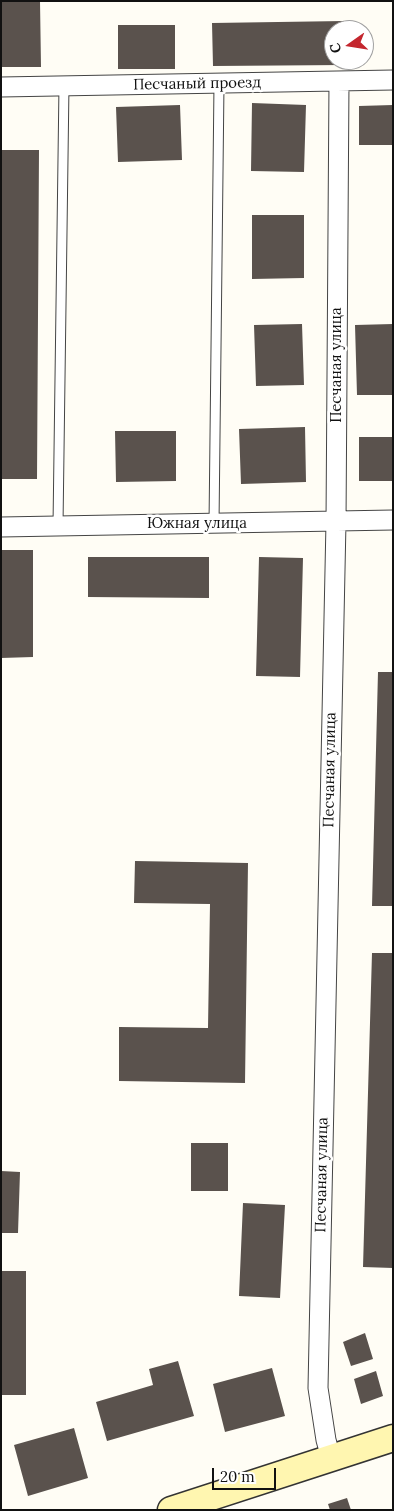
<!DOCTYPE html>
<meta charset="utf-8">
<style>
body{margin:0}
#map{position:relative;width:394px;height:1511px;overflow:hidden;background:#fffdf5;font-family:Lora,serif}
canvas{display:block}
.frame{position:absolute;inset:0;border:2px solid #111;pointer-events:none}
.north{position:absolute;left:324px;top:20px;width:50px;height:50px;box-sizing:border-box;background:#fff;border:1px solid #a0a0a0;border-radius:50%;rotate:257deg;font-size:14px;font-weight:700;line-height:20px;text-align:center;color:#111}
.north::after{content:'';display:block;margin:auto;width:18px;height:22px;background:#c4262e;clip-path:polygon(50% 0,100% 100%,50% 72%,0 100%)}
.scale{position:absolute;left:212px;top:1468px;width:64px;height:22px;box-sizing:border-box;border:2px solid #111;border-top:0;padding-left:6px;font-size:15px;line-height:18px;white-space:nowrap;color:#111;-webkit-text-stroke:4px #fff;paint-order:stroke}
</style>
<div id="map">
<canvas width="394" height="1511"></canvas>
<div class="frame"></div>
<div class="north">С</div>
<div class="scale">20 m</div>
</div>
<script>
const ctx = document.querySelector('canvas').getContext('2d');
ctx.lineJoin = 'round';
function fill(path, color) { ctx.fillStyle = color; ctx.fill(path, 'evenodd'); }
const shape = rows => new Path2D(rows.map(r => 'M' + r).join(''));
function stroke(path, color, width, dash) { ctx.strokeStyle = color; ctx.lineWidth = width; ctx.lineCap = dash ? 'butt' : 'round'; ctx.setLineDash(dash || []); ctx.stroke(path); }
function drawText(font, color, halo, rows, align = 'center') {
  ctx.font = font + ' Lora,serif'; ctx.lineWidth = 5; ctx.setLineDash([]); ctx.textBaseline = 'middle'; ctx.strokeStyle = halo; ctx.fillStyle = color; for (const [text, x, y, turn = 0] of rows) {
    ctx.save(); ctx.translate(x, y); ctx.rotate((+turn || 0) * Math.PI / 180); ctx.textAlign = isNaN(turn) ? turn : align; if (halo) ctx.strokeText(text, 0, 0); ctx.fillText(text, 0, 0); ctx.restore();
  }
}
fill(shape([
 [1,1,40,1,41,67,1,67],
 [344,21,344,30,334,30,334,60,344,60,344,65,213,66,212,23],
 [118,25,175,25,175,69,118,69],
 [252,103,306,105,304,172,251,171],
 [180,105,182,160,118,162,116,107],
 [393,105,393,145,359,145,359,106],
 [1,150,39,150,37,479,1,479],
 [252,215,304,215,304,278,252,279],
 [302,324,304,385,256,386,254,325],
 [393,324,393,395,357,395,355,325],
 [305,427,306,482,241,484,239,429],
 [115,431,176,431,176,481,116,482],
 [359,437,393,437,393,481,359,481],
 [1,550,33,550,33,657,1,658],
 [88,557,209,557,209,598,88,597],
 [259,557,303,558,300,677,256,676],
 [378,672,393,672,393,906,372,906],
 [135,861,248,863,245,1083,119,1081,119,1027,208,1028,210,904,134,903],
 [372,953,393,953,393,1268,363,1267],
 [191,1143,228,1143,228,1191,191,1191],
 [1,1171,20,1172,18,1233,1,1233],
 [243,1203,285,1205,280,1298,239,1296],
 [1,1271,26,1271,26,1395,1,1395],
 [365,1333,373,1359,351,1366,343,1342],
 [178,1361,194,1416,107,1441,96,1402,153,1385,149,1369],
 [272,1368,285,1416,225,1432,213,1384],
 [376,1371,383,1396,361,1404,354,1379],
 [74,1428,88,1478,28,1496,14,1445],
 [347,1498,351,1510,330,1510,328,1504]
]), '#5a524d');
const lane = shape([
 [214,524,219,84],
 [58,525,64,85]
]);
const street = shape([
 [1,87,393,80],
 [1,527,393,520],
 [331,1458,326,1440,318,1388,336,522,339,81]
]);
const secondary = shape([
 [171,1510,393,1438]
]);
stroke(lane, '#444', 11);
stroke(street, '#444', 21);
stroke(secondary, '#333', 29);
stroke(lane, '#fff', 9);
stroke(street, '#fff', 19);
stroke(secondary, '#fff6b0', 26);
drawText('15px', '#111', '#fff', [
 ["Песчаный проезд",197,84,-1],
 ["Песчаная улица",337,365,-90],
 ["Южная улица",197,524],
 ["Песчаная улица",330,770,-89],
 ["Песчаная улица",322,1175,-89]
]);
</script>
